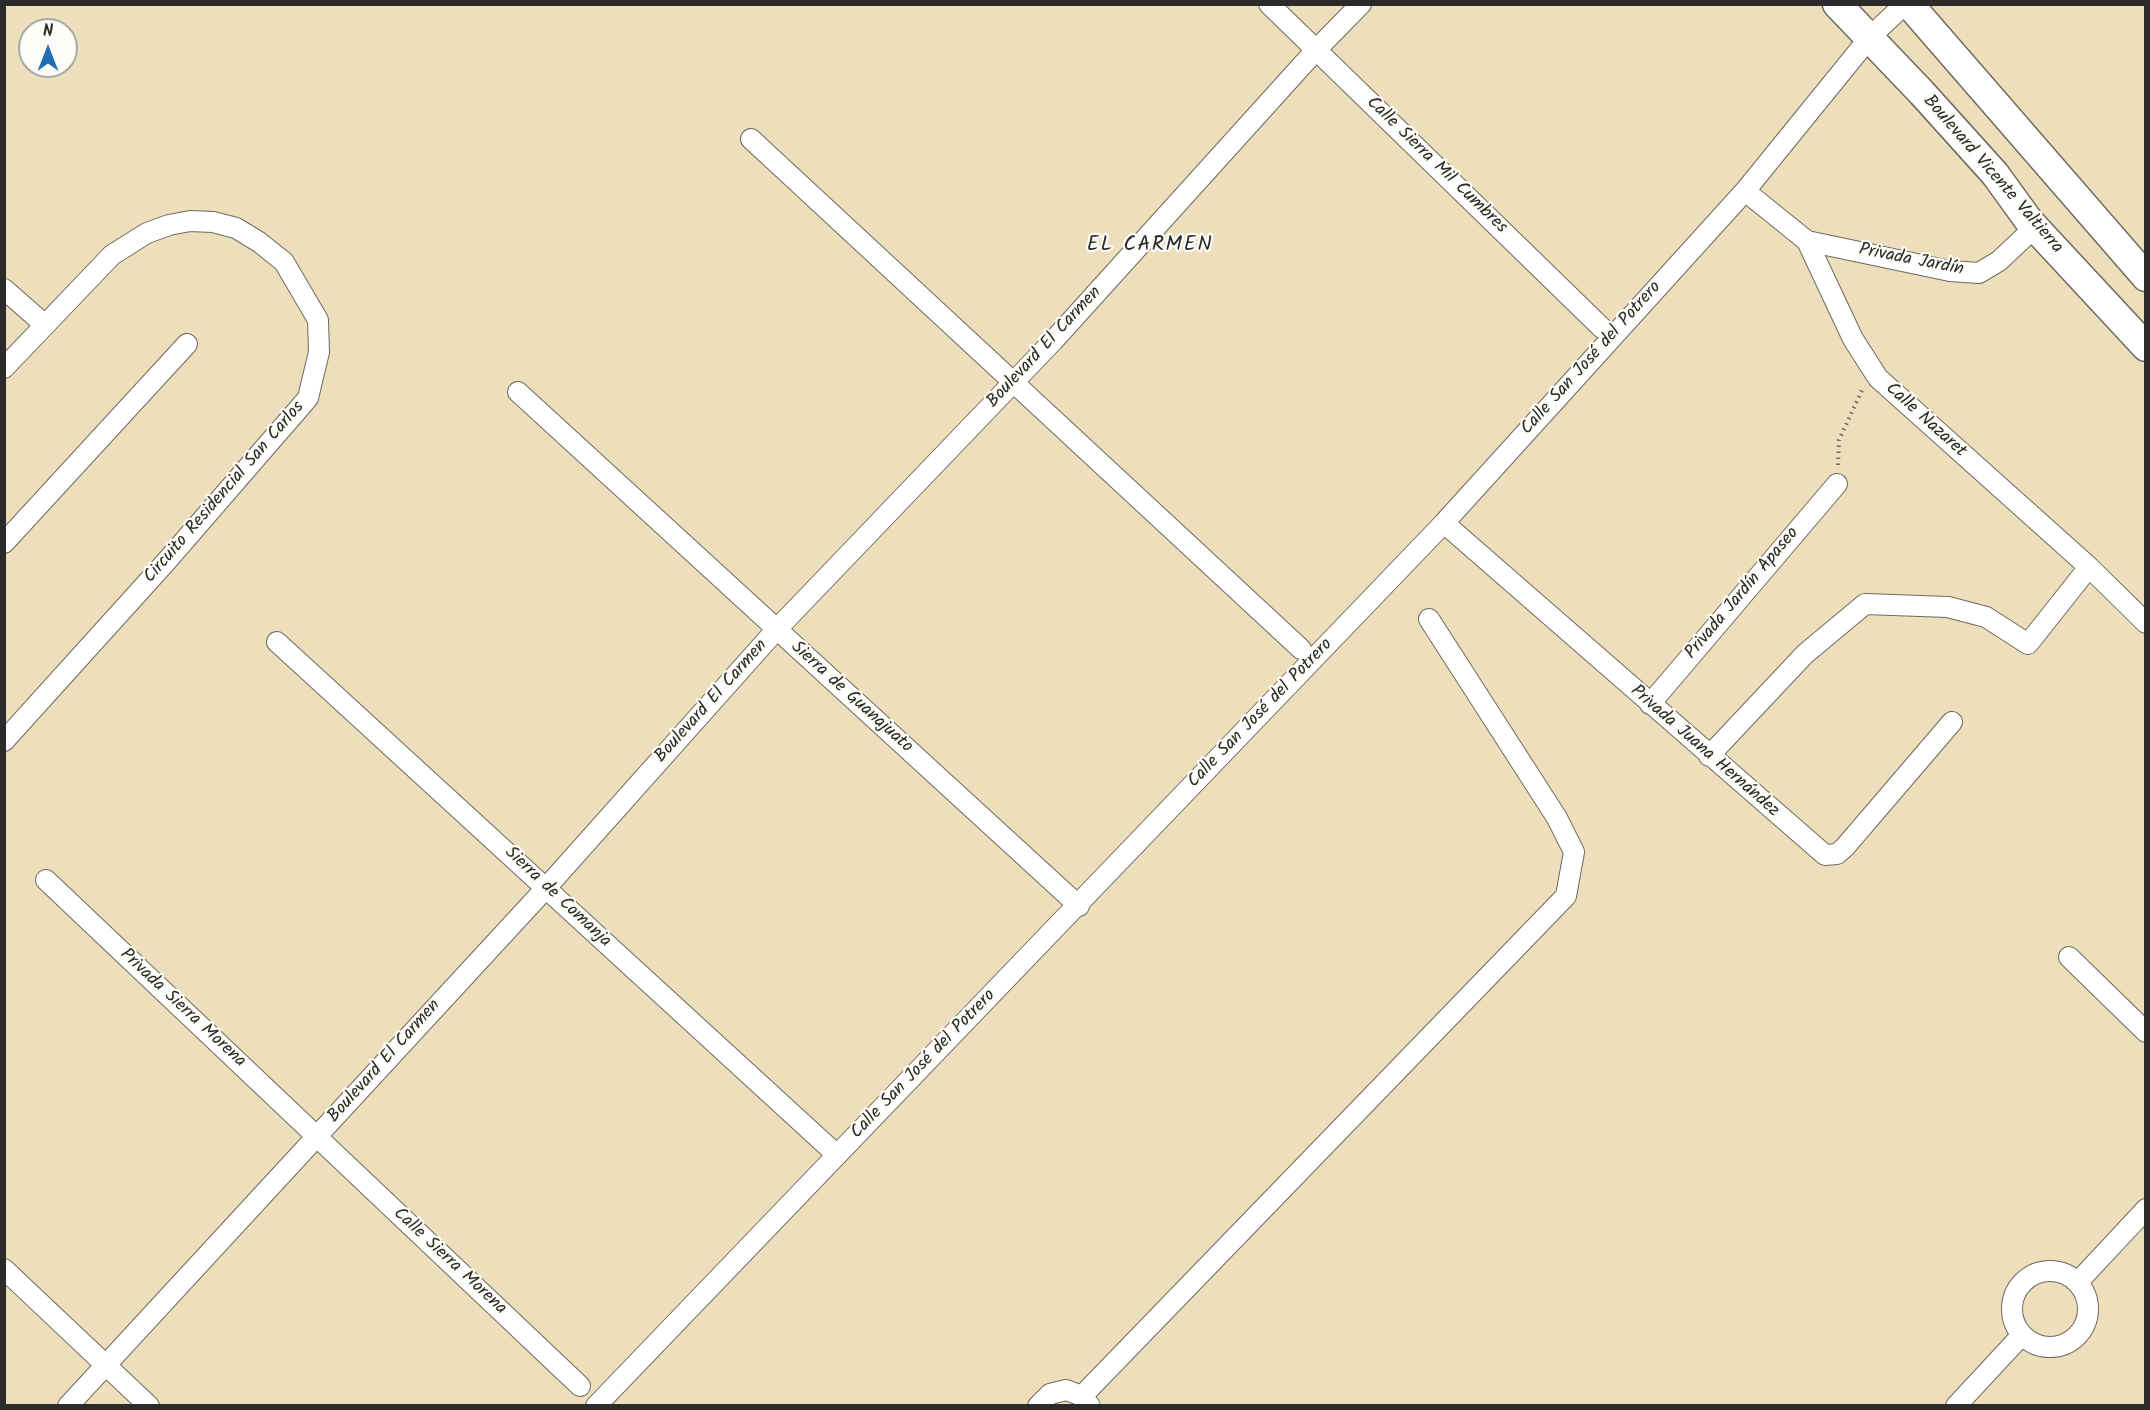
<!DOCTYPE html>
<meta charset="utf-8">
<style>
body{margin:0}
#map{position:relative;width:2150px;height:1410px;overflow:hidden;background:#eddfbc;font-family:Kalam,sans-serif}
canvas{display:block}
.frame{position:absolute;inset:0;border:6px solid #2b2b2b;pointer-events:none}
.north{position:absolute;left:18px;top:18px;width:60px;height:60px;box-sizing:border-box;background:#fdfcf7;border:2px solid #a9a8a5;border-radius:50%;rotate:0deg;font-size:16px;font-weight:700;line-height:24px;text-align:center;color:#2b2b2b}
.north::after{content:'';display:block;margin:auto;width:21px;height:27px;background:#1f6fb2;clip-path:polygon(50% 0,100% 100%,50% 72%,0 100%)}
</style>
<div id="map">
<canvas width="2150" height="1410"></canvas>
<div class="frame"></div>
<div class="north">N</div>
</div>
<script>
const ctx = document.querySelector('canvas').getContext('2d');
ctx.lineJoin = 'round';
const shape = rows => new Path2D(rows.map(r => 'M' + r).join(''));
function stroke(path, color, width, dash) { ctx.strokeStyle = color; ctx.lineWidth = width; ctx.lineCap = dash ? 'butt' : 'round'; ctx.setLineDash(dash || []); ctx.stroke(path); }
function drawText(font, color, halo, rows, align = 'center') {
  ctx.font = font + ' Kalam,sans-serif'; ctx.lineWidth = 4.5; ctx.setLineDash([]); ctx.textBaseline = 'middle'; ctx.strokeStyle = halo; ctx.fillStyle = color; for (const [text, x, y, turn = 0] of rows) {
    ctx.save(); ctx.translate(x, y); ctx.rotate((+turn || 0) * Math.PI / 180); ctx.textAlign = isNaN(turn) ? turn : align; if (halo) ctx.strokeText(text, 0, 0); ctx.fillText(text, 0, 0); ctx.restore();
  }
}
const street = shape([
 [1269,4,1602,328],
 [751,139,1301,649],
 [1745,191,1807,241,1853,339,1878,378,2089,567,2146,623],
 [1807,241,1950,271,1979,273,1999,261,2035,227],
 [4,289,45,325],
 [4,368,112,255,147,233,169,225,190,221,213,222,236,228,259,242,284,262,318,320,319,352,308,398,165,563,4,741],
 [518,392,1079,906],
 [1444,523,1825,855,1837,854,1845,847,1952,722],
 [4,543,187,344],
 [277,642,837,1155],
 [1650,704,1837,484],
 [1709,756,1805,654,1865,604,1948,607,1986,617,2028,644,2089,567],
 [46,880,580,1386],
 [2069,957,2146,1032],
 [4,1269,149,1406],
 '2012 1309a38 38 0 1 1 76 0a38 38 0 1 1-76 0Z',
 [2078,1282,2146,1209],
 [1082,1396,1566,896,1574,852,1557,818,1429,619],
 [68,1406,546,888,776,630,1053,341,1316,50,1361,4],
 [596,1406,1444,523,1745,191,1870,37,1905,4],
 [1038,1406,1050,1394,1066,1390,1082,1396,1090,1406],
 [1956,1406,2021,1336]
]);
const secondary = shape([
 [1837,4,1922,93,1995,174,2029,221,2146,347],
 [1909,4,2146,277]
]);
stroke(street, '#6f6a5e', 22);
stroke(secondary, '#6f6a5e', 31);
stroke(shape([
 [1838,465,1839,440,1863,388]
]), '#6f6a5e', 4, [1.5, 4.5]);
stroke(street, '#fff', 20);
stroke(secondary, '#fff', 28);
drawText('18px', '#2b2b2b', '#fdfcf7', [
 ["Calle Sierra Mil Cumbres",1436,166,44],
 ["Boulevard Vicente Valtierra",1992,175,49],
 ["Privada Jardín",1911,261,11],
 ["Boulevard El Carmen",1045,348,-47],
 ["Calle San José del Potrero",1592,359,-48],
 ["Calle Nazaret",1925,421,42],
 ["Circuito Residencial San Carlos",225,493,-49],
 ["Privada Jardín Apaseo",1743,594,-50],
 ["Sierra de Guanajuato",851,698,42],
 ["Boulevard El Carmen",712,702,-48],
 ["Calle San José del Potrero",1261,714,-46],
 ["Privada Juana Hernández",1704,752,41],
 ["Sierra de Comanja",557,898,43],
 ["Privada Sierra Morena",182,1009,43],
 ["Boulevard El Carmen",385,1062,-48],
 ["Calle San José del Potrero",924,1065,-46],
 ["Calle Sierra Morena",449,1262,43]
]);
ctx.letterSpacing = '1.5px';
drawText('21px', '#2b2b2b', '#fdfcf7', [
 ["EL CARMEN",1150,246]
]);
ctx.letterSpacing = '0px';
</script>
